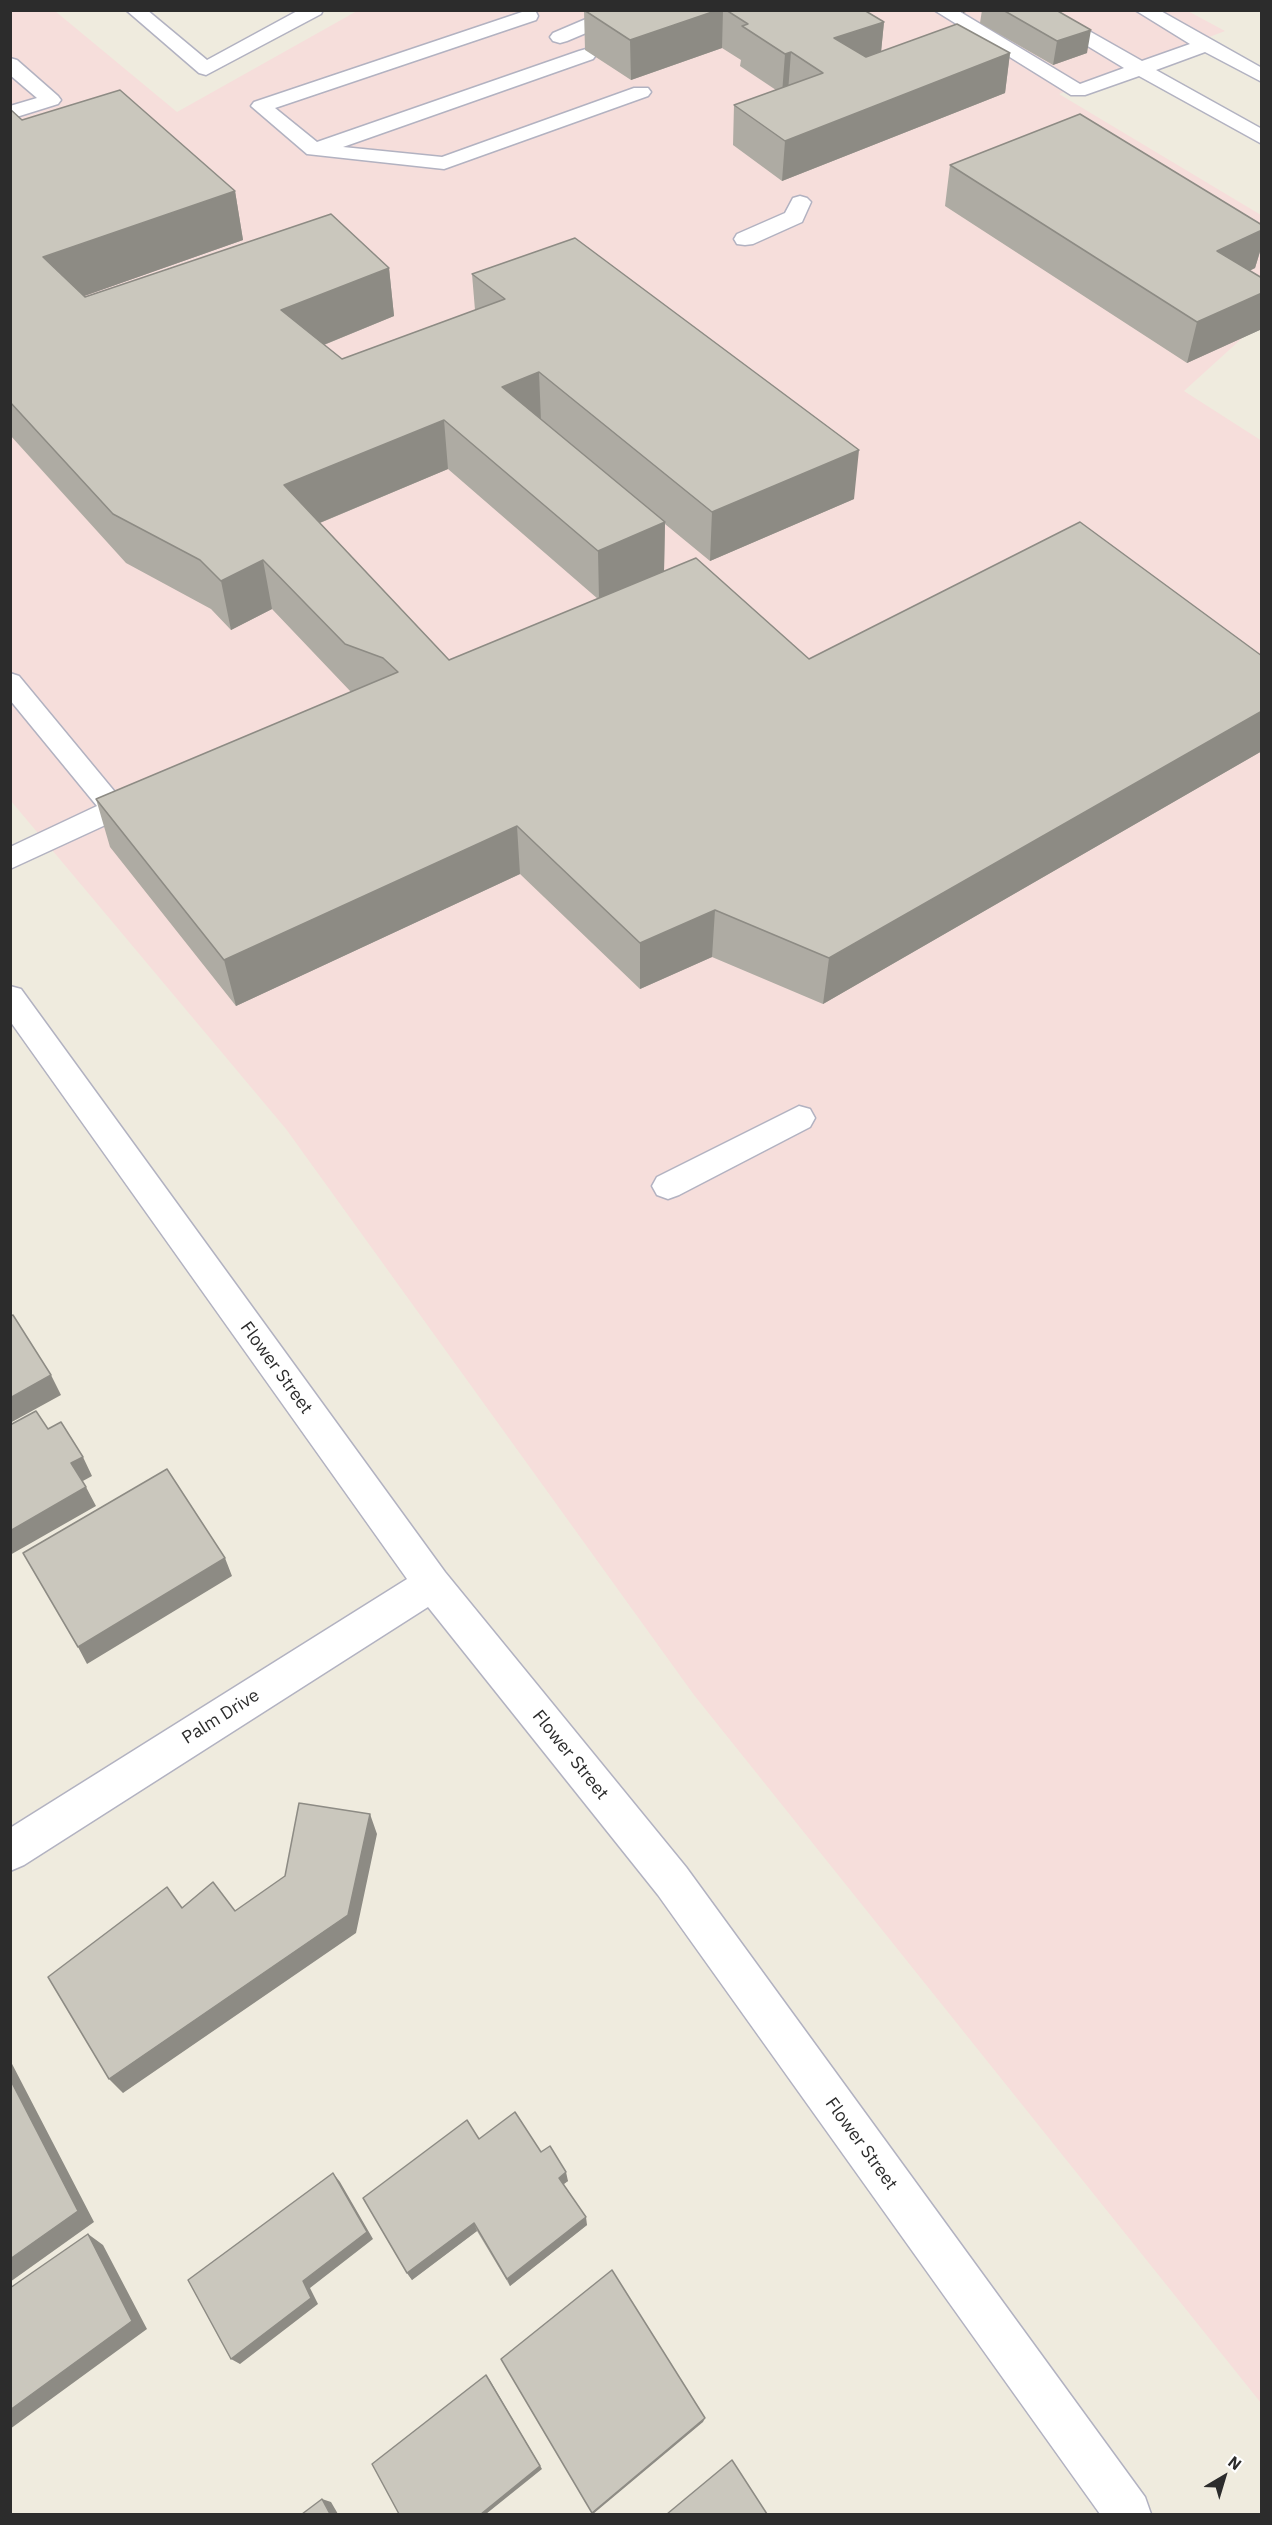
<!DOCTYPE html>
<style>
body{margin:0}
#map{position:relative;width:1272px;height:2525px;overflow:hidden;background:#efebde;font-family:"IBM Plex Sans",sans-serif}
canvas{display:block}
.frame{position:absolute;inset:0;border:12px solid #2c2c2c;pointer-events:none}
.north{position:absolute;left:1194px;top:2447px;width:60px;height:60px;-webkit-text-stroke:4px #fff;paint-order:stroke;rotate:38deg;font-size:16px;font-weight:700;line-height:24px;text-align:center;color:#2c2c2c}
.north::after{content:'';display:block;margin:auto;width:21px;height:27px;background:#2c2c2c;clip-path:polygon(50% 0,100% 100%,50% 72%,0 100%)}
</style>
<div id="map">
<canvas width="1272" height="2525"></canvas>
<div class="frame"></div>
<div class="north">N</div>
</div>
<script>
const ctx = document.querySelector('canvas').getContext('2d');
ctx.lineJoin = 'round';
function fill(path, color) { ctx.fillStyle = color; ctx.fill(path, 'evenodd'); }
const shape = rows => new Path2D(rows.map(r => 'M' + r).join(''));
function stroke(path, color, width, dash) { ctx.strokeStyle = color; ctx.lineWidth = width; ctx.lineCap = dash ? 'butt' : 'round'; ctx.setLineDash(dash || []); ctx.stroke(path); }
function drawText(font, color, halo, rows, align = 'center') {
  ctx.font = font + ' "IBM Plex Sans",sans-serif'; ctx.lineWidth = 5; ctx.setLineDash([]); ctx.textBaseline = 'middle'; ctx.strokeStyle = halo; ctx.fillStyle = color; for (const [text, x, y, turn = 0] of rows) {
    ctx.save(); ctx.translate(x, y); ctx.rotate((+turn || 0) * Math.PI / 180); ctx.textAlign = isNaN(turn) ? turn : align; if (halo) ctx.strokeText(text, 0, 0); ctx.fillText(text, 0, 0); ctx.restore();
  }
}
fill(shape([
 [1186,10,1225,31,1059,94,1261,215,1261,321,1184,391,1262,441,1261,2403,694,1695,286,1129,11,801,10,11,55,11,177,112,357,11]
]), '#f6dedb');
const minor = shape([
 [126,10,147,10,207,60,299,10,323,10,321,14,206,75,199,73,126,10],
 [528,10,536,12,538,16,536,20,275,108,317,142,579,51,586,49,593,51,596,55,593,59,343,147,442,157,634,88,648,88,651,92,648,96,444,169,307,154,251,106,254,102,528,10],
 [607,10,633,10,631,14,567,41,560,43,553,41,550,37,553,33,607,10],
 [934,10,957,10,1080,84,1124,68,1028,10,1052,10,1142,61,1190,44,1135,10,1159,10,1262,68,1262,82,1205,52,1156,70,1262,129,1262,144,1139,76,1085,95,1071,95,934,10],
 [10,58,17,60,58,96,61,100,58,104,10,119,10,106,37,98,10,75,10,58],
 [800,196,807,198,811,202,802,222,753,244,745,245,737,244,734,239,737,234,785,213,793,198,800,196],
 [10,673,19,676,129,809,125,816,10,869,10,847,97,806,10,700,10,673],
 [10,986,21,989,445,1572,686,1867,1145,2497,1151,2514,1100,2514,658,1895,428,1607,24,1865,10,1871,10,1828,407,1579,10,1021,10,986],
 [799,1106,810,1109,815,1118,810,1127,679,1195,668,1199,657,1195,652,1186,657,1177,799,1106]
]);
stroke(minor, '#b2b2c1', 3);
fill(minor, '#fff');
fill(shape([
 [584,10,864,10,884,22,881,52,1010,53,1005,93,782,181,733,145,734,105,776,90,740,66,741,60,722,48,631,80,585,50],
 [982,10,1056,10,1087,53,1053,65,980,23],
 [10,109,22,120,235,191,243,240,84,296,85,297,389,268,394,316,324,345,342,359,475,310,472,274,854,499,710,561,665,524,664,571,809,659,1262,656,1262,751,823,1004,712,957,640,989,520,874,236,1006,110,847,96,799,351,692,272,609,231,630,211,609,126,563,10,435],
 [448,469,598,599,449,660,320,523],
 [950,165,1262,225,1262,245,1255,268,1249,271,1262,278,1262,329,1187,363,945,206],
 [479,2139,541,2152,568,2181,563,2184,587,2225,510,2286,477,2231,412,2280,407,2273]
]), '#aeaba3');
fill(shape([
 [718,10,723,10,722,48,631,80,630,40],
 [963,10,972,10,963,13],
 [884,22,880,62,831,78,834,38],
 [1091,30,1087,53,1053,65,1057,41],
 [791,52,788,92,782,94,785,54],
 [1010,53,1005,93,782,181,785,141],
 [235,191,243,240,56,306,43,257],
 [1262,230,1262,245,1255,268,1207,292,1217,251],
 [389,268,394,316,289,359,281,310],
 [1262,293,1262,329,1187,363,1197,322],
 [539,372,541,421,502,387],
 [444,420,448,469,293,534,284,485],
 [859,450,854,499,710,561,712,512],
 [665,522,664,571,599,600,598,551],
 [263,560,272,609,231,630,221,581],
 [1262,711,1262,751,823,1004,829,958],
 [517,826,520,874,236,1006,224,960],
 [715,910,712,957,640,989,640,943],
 [51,1375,61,1395,10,1423,10,1398],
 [83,1457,92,1476,81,1482,71,1463],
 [86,1487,96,1506,10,1555,10,1531],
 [225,1558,232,1576,87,1664,78,1647],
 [370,1814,377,1834,356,1933,123,2093,109,2079],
 [10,2060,94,2222,10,2282],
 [566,2172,568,2181,560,2187,559,2178],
 [333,2173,340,2182,373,2239,310,2288,318,2304,240,2364,231,2359,303,2281],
 [586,2217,587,2225,510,2286,507,2279],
 [474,2223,477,2231,412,2280,407,2273],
 [88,2234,103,2245,147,2329,10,2429,10,2410],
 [489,2379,542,2469,486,2514,481,2514],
 [705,2418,703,2422,593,2514,592,2513],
 [322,2499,331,2502,338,2514,330,2514]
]), '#8d8b84');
const building = shape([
 [584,10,718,10,630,40,584,10],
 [726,10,864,10,884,22,834,38,866,57,957,24,1010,53,785,141,734,105,823,73,791,52,785,54,742,26,748,24,726,10],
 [1003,10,1056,10,1091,30,1057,41,1003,10],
 [120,90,235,191,43,257,85,297,331,214,389,268,281,310,342,359,505,299,472,274,575,238,859,450,712,512,539,372,502,387,665,522,598,551,444,420,284,485,449,660,696,558,809,659,1080,522,1262,656,1262,711,829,958,715,910,640,943,517,826,224,960,96,799,398,672,383,658,345,644,263,560,221,581,200,560,113,514,10,402,10,109,22,120,120,90],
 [1080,114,1262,225,1262,230,1217,251,1262,278,1262,293,1197,322,950,165,1080,114],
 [13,1315,51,1375,10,1398,10,1316,13,1315],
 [36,1411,48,1429,61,1422,83,1457,71,1463,86,1487,10,1531,10,1425,36,1411],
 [167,1469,225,1558,78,1647,23,1553,167,1469],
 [299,1803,370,1814,348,1915,109,2079,48,1977,167,1887,182,1908,213,1882,235,1911,285,1876,299,1803],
 [10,2079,78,2211,10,2259,10,2079],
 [515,2112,541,2152,550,2146,566,2172,559,2178,586,2217,507,2279,474,2223,407,2273,363,2198,467,2120,479,2139,515,2112],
 [333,2173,367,2232,303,2281,311,2298,231,2359,188,2280,333,2173],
 [88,2234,132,2321,10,2410,10,2288,88,2234],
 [612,2270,705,2418,592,2513,501,2359,612,2270],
 [486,2375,540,2466,481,2514,399,2514,372,2464,486,2375],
 [732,2460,767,2514,667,2514,732,2460],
 [322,2499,330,2514,302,2514,322,2499]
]);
fill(building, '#cac7bd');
stroke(building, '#8d8b84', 1.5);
drawText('18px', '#2c2c2c', '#fff', [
 ["Flower Street",276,1368,54],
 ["Palm Drive",221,1717,-32],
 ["Flower Street",570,1755,51],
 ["Flower Street",861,2144,54]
]);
</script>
